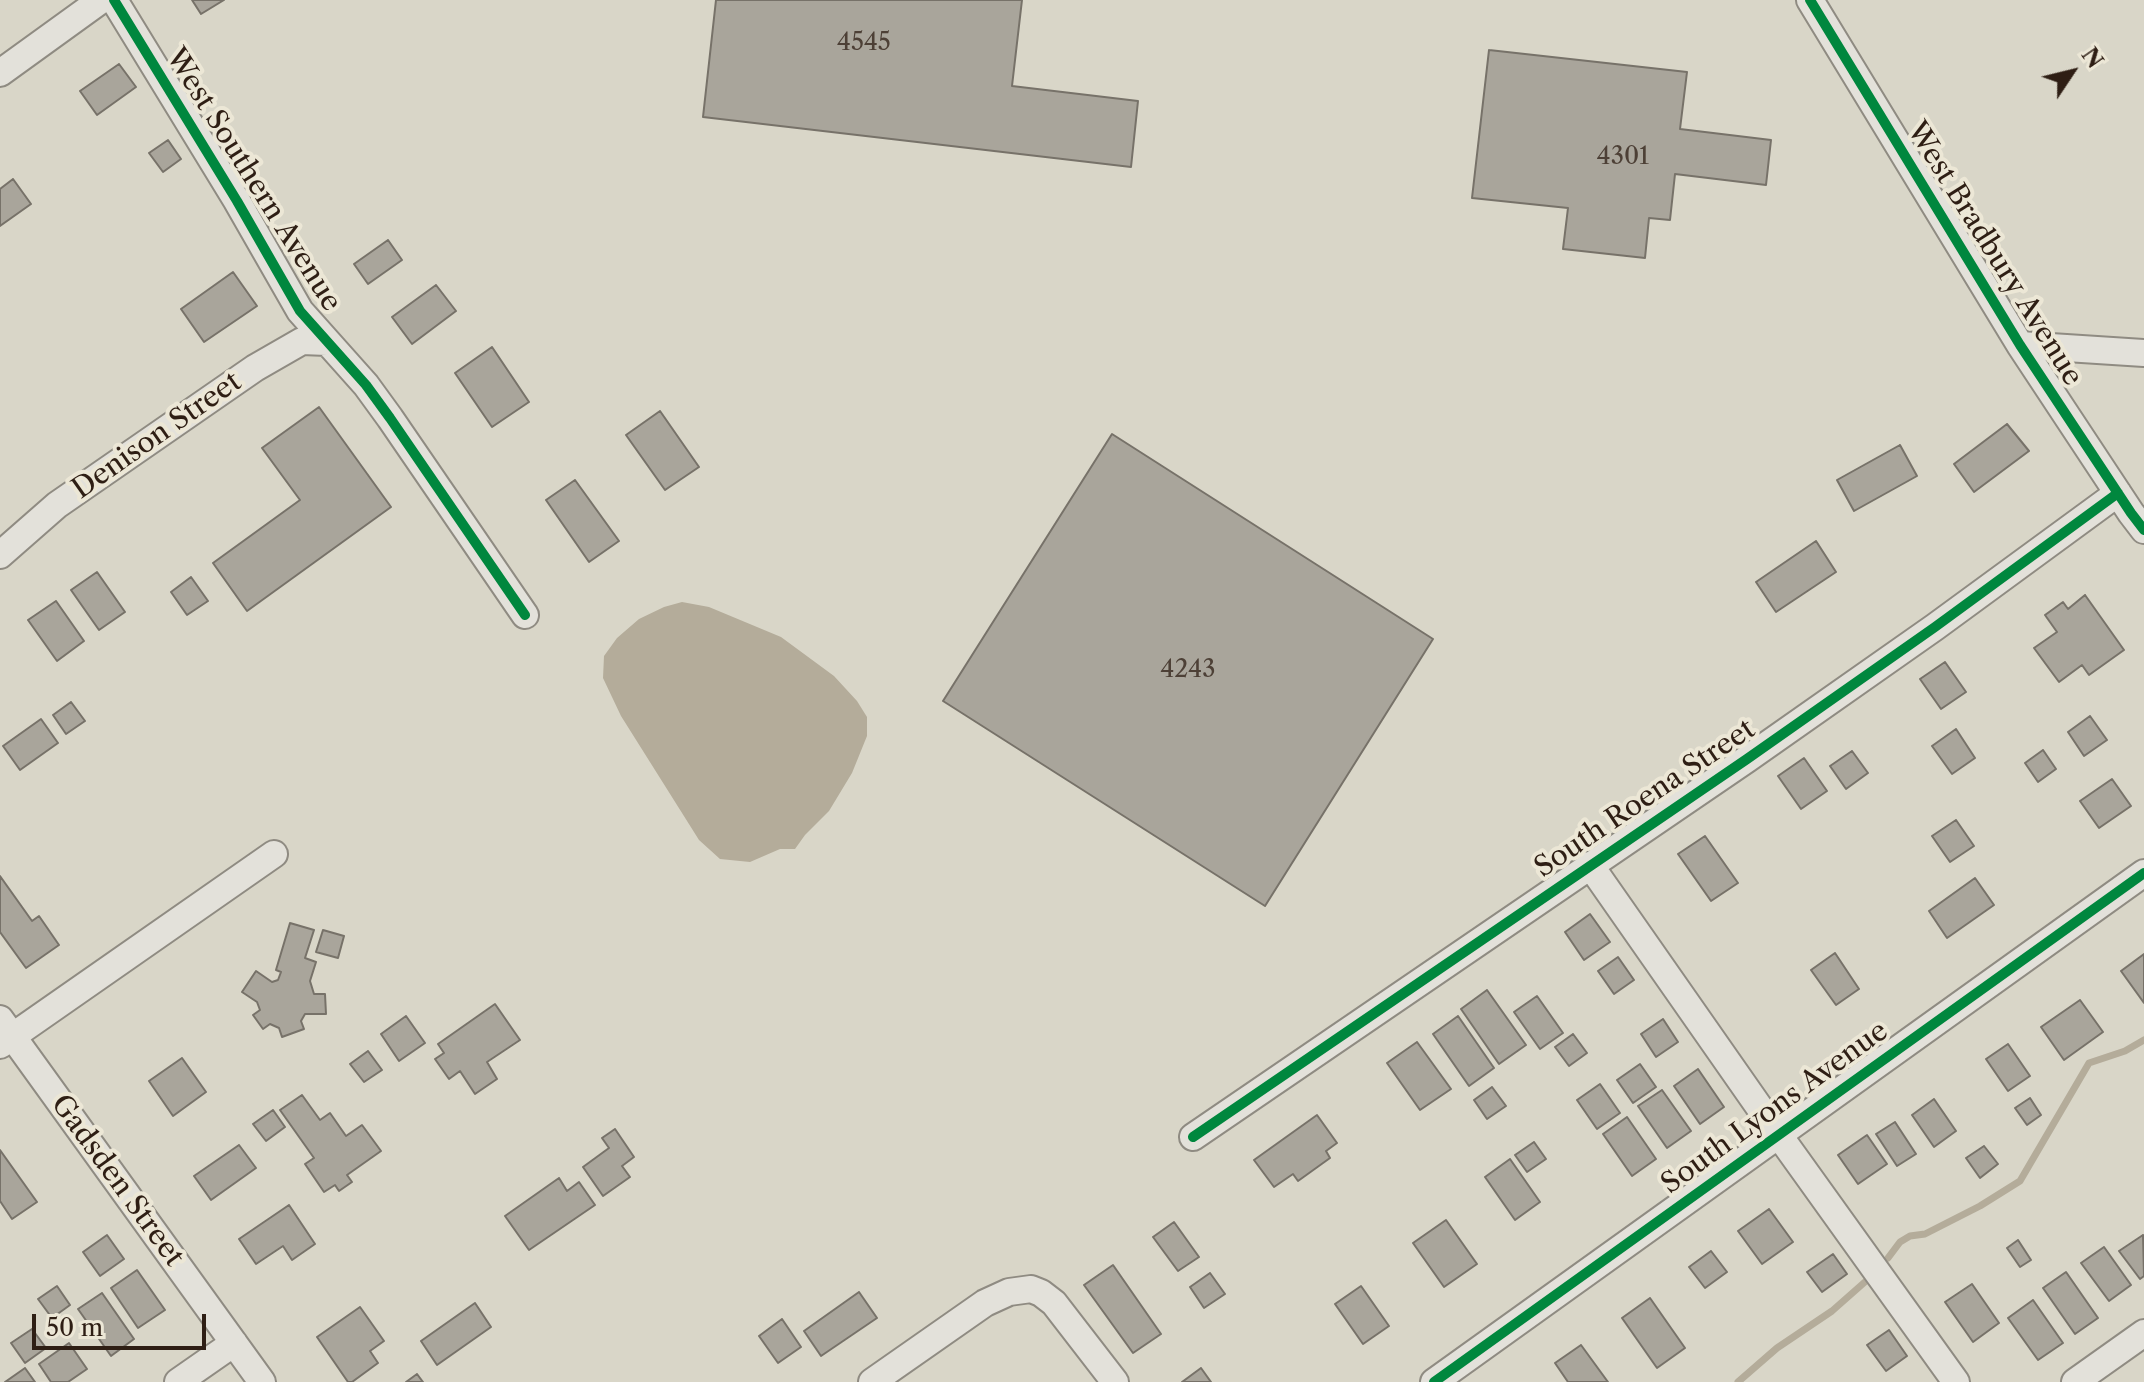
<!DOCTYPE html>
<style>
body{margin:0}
#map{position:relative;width:2144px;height:1382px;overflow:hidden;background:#d9d6c8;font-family:"Libre Caslon Text",serif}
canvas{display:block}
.north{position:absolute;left:2032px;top:32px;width:80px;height:80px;-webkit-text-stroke:6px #ece7d6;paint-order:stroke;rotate:55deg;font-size:22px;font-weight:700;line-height:32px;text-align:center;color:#2e1e14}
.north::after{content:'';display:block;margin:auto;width:28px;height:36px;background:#2e1e14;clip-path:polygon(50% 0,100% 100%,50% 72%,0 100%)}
.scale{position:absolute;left:32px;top:1314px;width:174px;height:36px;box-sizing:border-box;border:4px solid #2e1e14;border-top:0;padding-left:10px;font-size:24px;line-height:28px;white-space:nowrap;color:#2e1e14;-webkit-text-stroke:6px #ece7d6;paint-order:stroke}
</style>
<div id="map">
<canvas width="2144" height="1382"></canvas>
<div class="north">N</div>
<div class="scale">50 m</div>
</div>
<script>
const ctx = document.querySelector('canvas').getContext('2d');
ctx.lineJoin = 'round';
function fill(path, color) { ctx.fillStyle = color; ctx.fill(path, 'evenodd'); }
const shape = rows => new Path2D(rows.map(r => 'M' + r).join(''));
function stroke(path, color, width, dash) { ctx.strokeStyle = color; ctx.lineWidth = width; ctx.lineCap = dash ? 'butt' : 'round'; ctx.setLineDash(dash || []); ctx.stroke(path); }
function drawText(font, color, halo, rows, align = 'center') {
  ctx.font = font + ' "Libre Caslon Text",serif'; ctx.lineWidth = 8; ctx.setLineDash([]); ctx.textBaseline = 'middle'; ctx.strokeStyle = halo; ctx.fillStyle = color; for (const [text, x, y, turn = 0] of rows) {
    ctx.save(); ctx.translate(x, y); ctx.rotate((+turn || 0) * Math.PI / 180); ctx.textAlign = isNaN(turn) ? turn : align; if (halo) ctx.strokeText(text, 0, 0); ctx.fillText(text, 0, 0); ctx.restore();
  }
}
fill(shape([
 [682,602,709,607,781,637,834,676,857,701,867,717,867,736,852,773,829,811,805,835,795,849,780,849,750,862,720,859,699,840,621,716,603,678,604,656,617,638,639,619,664,607]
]), '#b4ac9a');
stroke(shape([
 [1888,1258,1900,1242,1910,1236,1925,1234,1980,1206,2020,1181,2089,1063,2125,1051,2144,1040],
 [1738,1382,1777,1348,1832,1311,1866,1281]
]), '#b4ac9a', 7);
const building = shape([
 [192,0,224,0,201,14,192,0],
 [716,0,1022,0,1012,86,1138,101,1131,167,703,117,716,0],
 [1489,50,1687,72,1680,129,1771,140,1766,185,1675,174,1670,220,1649,218,1645,258,1563,249,1568,208,1472,198,1489,50],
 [119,64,136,87,97,115,80,91,119,64],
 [168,140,181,159,163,172,149,153,168,140],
 [13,179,31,204,0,226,0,189,13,179],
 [388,240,402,260,368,284,354,264,388,240],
 [233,272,257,306,204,342,181,309,233,272],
 [436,285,456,311,412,344,392,317,436,285],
 [492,347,529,402,492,427,455,373,492,347],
 [319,407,391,507,247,611,213,563,300,500,262,448,319,407],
 [660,411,699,467,665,490,626,435,660,411],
 [2007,424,2029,451,1974,492,1954,464,2007,424],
 [1112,434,1433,639,1265,906,943,701,1112,434],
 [1900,445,1917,476,1854,511,1837,480,1900,445],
 [575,480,619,541,589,562,546,500,575,480],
 [1816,541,1836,572,1776,612,1756,582,1816,541],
 [97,572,125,612,99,630,71,590,97,572],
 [191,577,208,601,187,615,171,592,191,577],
 [2085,595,2124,650,2089,675,2082,665,2059,682,2034,648,2057,632,2045,615,2063,602,2068,609,2085,595],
 [56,601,84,641,57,661,28,620,56,601],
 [1945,662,1966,692,1941,709,1920,679,1945,662],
 [71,702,85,721,66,734,53,715,71,702],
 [2090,716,2107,740,2084,756,2068,732,2090,716],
 [41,719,58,743,20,770,3,746,41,719],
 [1956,729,1975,758,1952,774,1932,746,1956,729],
 [2043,750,2056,769,2038,782,2025,763,2043,750],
 [1852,751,1868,773,1846,789,1830,766,1852,751],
 [1804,758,1827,791,1801,809,1778,776,1804,758],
 [2112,779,2131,806,2099,828,2080,801,2112,779],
 [1956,820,1974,846,1950,862,1932,836,1956,820],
 [1705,836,1738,883,1711,901,1678,854,1705,836],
 [0,876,32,921,39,916,59,945,26,968,0,932,0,876],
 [1975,878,1994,905,1947,938,1929,911,1975,878],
 [1590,914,1610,942,1584,960,1565,932,1590,914],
 [290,923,314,930,305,958,316,962,310,981,314,994,325,994,326,1014,305,1014,301,1021,304,1029,282,1037,279,1028,270,1024,263,1029,253,1015,260,1010,257,1002,242,992,256,971,272,982,278,980,281,972,276,970,290,923],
 [323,930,344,936,338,958,316,952,323,930],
 [1835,953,1859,989,1836,1005,1811,970,1835,953],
 [2144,954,2144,1003,2121,971,2144,954],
 [1618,957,1634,980,1614,994,1598,971,1618,957],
 [1487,990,1526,1045,1499,1064,1461,1009,1487,990],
 [1537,996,1563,1033,1540,1049,1514,1012,1537,996],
 [2080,1000,2103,1032,2064,1060,2041,1027,2080,1000],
 [495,1004,520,1040,487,1062,497,1079,475,1094,460,1071,449,1079,435,1059,444,1053,438,1044,495,1004],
 [406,1016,425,1043,399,1061,381,1034,406,1016],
 [1458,1016,1494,1068,1469,1086,1433,1034,1458,1016],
 [1663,1019,1678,1042,1656,1057,1641,1034,1663,1019],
 [1573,1034,1587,1053,1569,1066,1555,1047,1573,1034],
 [1417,1042,1451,1089,1420,1110,1387,1063,1417,1042],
 [2008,1044,2030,1076,2008,1091,1986,1059,2008,1044],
 [368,1051,382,1070,364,1082,350,1064,368,1051],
 [182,1058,206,1092,173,1116,149,1081,182,1058],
 [1640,1064,1656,1087,1633,1103,1617,1080,1640,1064],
 [1698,1069,1724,1107,1700,1124,1674,1086,1698,1069],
 [1600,1084,1620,1113,1597,1129,1577,1100,1600,1084],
 [1492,1087,1506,1106,1487,1119,1474,1100,1492,1087],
 [1662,1090,1691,1131,1667,1148,1638,1106,1662,1090],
 [302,1095,320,1120,330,1113,346,1136,362,1125,381,1151,347,1175,352,1182,339,1191,335,1185,324,1192,305,1164,314,1158,280,1110,302,1095],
 [2030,1098,2041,1115,2027,1125,2015,1108,2030,1098],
 [1934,1099,1956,1131,1934,1147,1912,1115,1934,1099],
 [273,1110,285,1127,266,1141,253,1124,273,1110],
 [1317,1115,1337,1143,1326,1151,1330,1158,1298,1181,1293,1174,1274,1187,1254,1160,1317,1115],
 [1627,1117,1656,1159,1632,1176,1603,1134,1627,1117],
 [1895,1122,1916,1154,1897,1166,1876,1134,1895,1122],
 [615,1129,634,1157,622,1166,630,1177,603,1196,583,1167,609,1148,602,1138,615,1129],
 [1867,1135,1887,1164,1858,1184,1838,1155,1867,1135],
 [1534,1142,1546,1159,1527,1172,1515,1155,1534,1142],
 [239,1145,256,1168,211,1200,194,1176,239,1145],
 [1984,1146,1998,1164,1980,1178,1966,1158,1984,1146],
 [0,1150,37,1202,12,1219,0,1201,0,1150],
 [1510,1159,1540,1202,1515,1220,1485,1177,1510,1159],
 [559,1178,567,1191,579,1182,595,1205,529,1250,505,1216,559,1178],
 [289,1205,315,1244,292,1260,283,1246,256,1264,239,1239,289,1205],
 [1769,1209,1793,1242,1762,1264,1738,1231,1769,1209],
 [1446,1220,1477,1264,1444,1287,1413,1243,1446,1220],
 [1174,1222,1199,1257,1178,1271,1153,1237,1174,1222],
 [107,1235,124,1259,100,1276,83,1252,107,1235],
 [2143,1235,2144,1276,2140,1279,2119,1251,2143,1235],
 [2018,1240,2031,1260,2020,1267,2007,1248,2018,1240],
 [2104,1247,2131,1285,2109,1301,2081,1263,2104,1247],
 [1711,1251,1727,1272,1705,1288,1689,1267,1711,1251],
 [1833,1254,1847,1274,1822,1292,1807,1272,1833,1254],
 [1113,1265,1161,1334,1133,1353,1084,1285,1113,1265],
 [137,1270,165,1310,138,1328,111,1288,137,1270],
 [2066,1272,2098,1318,2075,1334,2043,1288,2066,1272],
 [1210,1273,1225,1294,1204,1308,1190,1287,1210,1273],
 [1972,1284,1999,1323,1973,1342,1945,1302,1972,1284],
 [57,1286,70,1305,52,1318,38,1299,57,1286],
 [1361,1286,1389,1326,1363,1344,1335,1304,1361,1286],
 [859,1292,877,1318,821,1356,804,1331,859,1292],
 [102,1293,134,1339,111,1356,78,1309,102,1293],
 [1650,1298,1685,1348,1657,1368,1622,1318,1650,1298],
 [2033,1300,2063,1343,2038,1360,2008,1318,2033,1300],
 [475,1303,491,1327,437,1365,421,1341,475,1303],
 [360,1307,384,1341,370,1351,378,1363,352,1382,348,1382,317,1337,360,1307],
 [782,1319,801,1347,778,1363,759,1336,782,1319],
 [32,1329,46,1348,25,1363,11,1343,32,1329],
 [1889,1330,1907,1356,1886,1371,1867,1345,1889,1330],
 [69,1343,87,1369,68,1382,51,1382,39,1364,69,1343],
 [1581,1345,1608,1382,1568,1382,1555,1363,1581,1345],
 [25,1368,35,1382,5,1382,25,1368],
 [1201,1368,1211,1382,1182,1382,1201,1368],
 [417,1374,423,1382,406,1382,417,1374]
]);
fill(building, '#a9a59b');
stroke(building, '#777269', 2);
const street = shape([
 [114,0,237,201,300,311,366,385,390,418,525,615],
 [1810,0,2020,345,2131,513,2144,530],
 [0,73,101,0],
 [2020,345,2144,353],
 [0,555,57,505,255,368,302,341,327,342],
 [1590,865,1778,1134,1956,1382],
 [0,1019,262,1382],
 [0,1045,274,854],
 [1193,1137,1747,759,1935,627,2118,493],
 [178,1382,234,1343],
 [872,1382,985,1303,1009,1292,1031,1289,1041,1293,1054,1303,1115,1382],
 [1434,1382,2144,873],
 [2075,1382,2144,1333]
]);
stroke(street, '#8f8b82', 30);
stroke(street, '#e3e1da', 26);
stroke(shape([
 [114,0,237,201,300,311,366,385,390,418,525,615],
 [1810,0,2020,345,2131,513,2144,530],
 [1193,1137,1747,759,1935,627,2118,493],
 [1434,1382,2144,873]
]), '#00873e', 10);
drawText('24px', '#4d4036', null, [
 ["4545",864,43],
 ["4301",1623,157],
 ["4243",1188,670]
]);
drawText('28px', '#2e1e14', '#ece7d6', [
 ["West Southern Avenue",253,180,58],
 ["West Bradbury Avenue",1994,254,58],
 ["Denison Street",157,436,-35],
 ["South Roena Street",1645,799,-34],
 ["South Lyons Avenue",1775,1108,-36],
 ["Gadsden Street",117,1181,54]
]);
</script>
